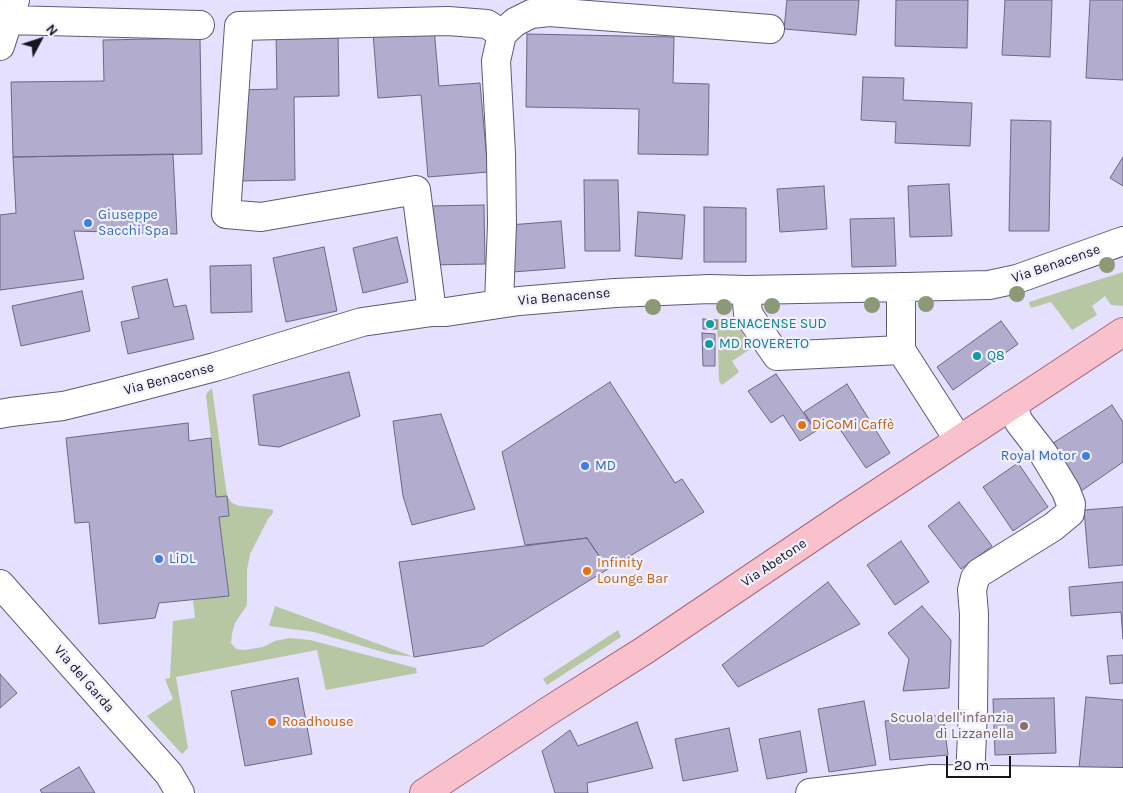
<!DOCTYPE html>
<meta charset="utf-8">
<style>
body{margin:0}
#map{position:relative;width:1123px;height:793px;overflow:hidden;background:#e4e0fd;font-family:Karla,sans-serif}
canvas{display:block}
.north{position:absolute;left:15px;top:15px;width:50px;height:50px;-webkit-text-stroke:4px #f1f0fe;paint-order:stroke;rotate:50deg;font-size:14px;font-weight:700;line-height:20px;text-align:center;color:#171521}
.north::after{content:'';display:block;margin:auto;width:18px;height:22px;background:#171521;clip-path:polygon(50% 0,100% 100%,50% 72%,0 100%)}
.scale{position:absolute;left:946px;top:756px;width:65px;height:22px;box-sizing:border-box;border:2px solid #171521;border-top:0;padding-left:6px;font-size:15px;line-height:18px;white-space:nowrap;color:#171521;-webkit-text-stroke:4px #f1f0fe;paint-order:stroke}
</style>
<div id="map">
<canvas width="1123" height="793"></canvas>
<div class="north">N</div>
<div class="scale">20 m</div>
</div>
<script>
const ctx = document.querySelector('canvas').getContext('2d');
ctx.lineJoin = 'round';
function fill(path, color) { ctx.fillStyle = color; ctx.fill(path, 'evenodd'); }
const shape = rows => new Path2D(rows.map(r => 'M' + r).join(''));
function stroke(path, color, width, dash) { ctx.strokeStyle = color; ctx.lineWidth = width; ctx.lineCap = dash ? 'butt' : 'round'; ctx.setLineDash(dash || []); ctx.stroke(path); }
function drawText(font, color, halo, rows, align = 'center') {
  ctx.font = font + ' Karla,sans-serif'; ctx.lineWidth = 4.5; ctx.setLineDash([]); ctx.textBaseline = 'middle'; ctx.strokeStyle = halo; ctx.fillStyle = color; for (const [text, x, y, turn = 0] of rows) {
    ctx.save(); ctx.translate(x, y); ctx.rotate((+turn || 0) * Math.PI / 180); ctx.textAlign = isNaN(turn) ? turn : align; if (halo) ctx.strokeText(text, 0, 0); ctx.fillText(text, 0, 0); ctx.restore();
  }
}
fill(shape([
 [1123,272,1123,305,1122,306,1111,305,1105,296,1092,306,1097,315,1072,330,1051,302,1031,308,1029,302],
 [733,318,752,348,732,361,739,372,722,385,719,381,717,319],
 [212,388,227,496,232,503,239,506,269,509,273,510,273,513,268,519,250,554,247,570,247,605,235,623,232,634,231,643,236,649,244,650,263,647,275,641,290,638,310,640,416,668,417,673,326,690,317,650,176,677,188,748,182,754,147,716,173,699,165,679,170,678,173,621,195,618,193,600,229,595,219,517,229,516,227,496,216,497,211,438,206,396,207,393],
 [275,606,414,657,390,654,314,632,269,626],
 [618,630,621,637,547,685,543,679]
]), '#b7c7a4');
const building = shape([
 [787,0,859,0,856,35,784,29,787,0],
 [896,0,968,0,967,48,895,46,896,0],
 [1005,0,1052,0,1050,57,1002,55,1005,0],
 [1090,0,1123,0,1123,80,1086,78,1090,0],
 [434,28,439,86,480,83,488,172,428,177,421,95,378,98,373,33,434,28],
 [338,31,339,96,294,97,295,180,237,181,236,90,277,89,276,32,338,31],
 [527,34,674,37,673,83,709,84,708,155,638,154,639,109,526,107,527,34],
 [200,38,202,154,13,157,11,82,104,81,103,40,200,38],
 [863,77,904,78,903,100,972,103,970,146,895,143,896,122,861,120,863,77],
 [1011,120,1051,121,1049,231,1009,231,1011,120],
 [173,154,177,234,74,231,84,279,0,290,0,215,16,213,13,157,173,154],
 [1123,157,1123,186,1110,178,1123,157],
 [584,180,618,180,620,251,585,251,584,180],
 [949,184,952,236,910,237,908,186,949,184],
 [824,186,827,229,780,232,777,189,824,186],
 [484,205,485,264,430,265,429,206,484,205],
 [704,207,746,208,746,262,704,262,704,207],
 [638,212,685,215,682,259,635,256,638,212],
 [894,218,896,266,852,267,850,219,894,218],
 [561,221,565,268,513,272,509,225,561,221],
 [397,237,408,282,363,293,353,248,397,237],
 [324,247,337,311,286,322,273,258,324,247],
 [251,265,252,312,211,313,210,266,251,265],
 [167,279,174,307,186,305,194,339,128,354,121,322,139,318,132,287,167,279],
 [82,291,90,331,21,346,12,306,82,291],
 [703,319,717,320,717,329,703,329,703,319],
 [1001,321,1018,344,953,390,937,367,1001,321],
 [702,333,715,334,715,366,703,366,702,333],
 [349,372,360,416,279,447,259,445,253,395,349,372],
 [776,374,816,431,800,441,783,415,771,423,748,391,776,374],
 [610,382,675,483,682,479,704,512,608,569,587,538,525,545,502,452,610,382],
 [847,384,890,453,866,468,833,419,816,431,804,412,847,384],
 [1112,405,1123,422,1123,462,1074,496,1044,449,1112,405],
 [441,414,475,509,412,525,403,496,393,421,441,414],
 [188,423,189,441,211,438,216,497,227,496,229,516,219,517,229,596,159,603,155,618,99,624,89,522,75,523,66,438,188,423],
 [1018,463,1048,507,1013,531,983,487,1018,463],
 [959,502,992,546,961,569,928,526,959,502],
 [1123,507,1123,565,1089,568,1084,510,1123,507],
 [587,538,608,569,483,646,414,657,399,562,587,538],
 [901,541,929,582,895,605,867,565,901,541],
 [828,582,860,624,738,687,722,665,828,582],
 [1123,582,1123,639,1121,612,1071,616,1069,587,1123,582],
 [922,606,951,640,949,688,903,691,909,659,888,633,922,606],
 [1123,655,1123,683,1110,684,1107,656,1123,655],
 [0,674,17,693,0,708,0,674],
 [298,678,312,754,245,766,231,691,298,678],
 [1086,697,1123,700,1123,771,1079,768,1086,697],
 [1054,698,1056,753,995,755,993,699,1054,698],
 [864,701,876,765,829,772,818,709,864,701],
 [943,715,948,755,890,760,885,721,943,715],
 [637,722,653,768,587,783,588,793,555,793,542,751,570,730,578,746,637,722],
 [729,728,738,771,683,781,675,739,729,728],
 [800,731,807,772,767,779,759,739,800,731],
 [79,767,95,793,42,793,40,790,79,767]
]);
fill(building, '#b2acce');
stroke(building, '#6c6786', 1);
const minor = shape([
 [9,20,200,25],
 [0,46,15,0],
 [901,287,901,350,958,439],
 [746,290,748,314,777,356,901,350],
 [499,303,502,224,501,154,496,61,502,34,515,22,531,14,549,12,770,29],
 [432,312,416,190,261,217,226,214,239,26,448,21,487,24,502,34],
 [0,414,11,412,63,406,108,395,215,367,362,322,432,312,446,312,519,301,615,293,710,289,746,290,906,287,989,285,1017,279,1123,241],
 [0,584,169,774,180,793],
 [970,780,973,710,974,614,972,590,975,578,979,573,1053,527,1070,513,1071,504,1066,491,1043,453,1019,422,1012,405],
 [810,793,932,779,1123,782]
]);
const major = shape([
 [424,793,550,710,645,650,845,515,1123,332]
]);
stroke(minor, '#5e5978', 30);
stroke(major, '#a66a7a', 30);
stroke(minor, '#fff', 28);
stroke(major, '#f8c1cc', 28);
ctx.fillStyle = '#8c9977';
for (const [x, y] of [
 [1107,265],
 [1017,294],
 [926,304],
 [872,305],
 [772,306],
 [653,307],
 [724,307]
]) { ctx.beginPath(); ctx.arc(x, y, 8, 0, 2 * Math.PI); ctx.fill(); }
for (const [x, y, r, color] of [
 [88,223,5,"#3f7fe0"],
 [710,324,5,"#0f9aa8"],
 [709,344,5,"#0f9aa8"],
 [977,356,5,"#0f9aa8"],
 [802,425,5,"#e8710a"],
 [1086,456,5,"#3f7fe0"],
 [585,466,5,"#3f7fe0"],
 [159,559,5,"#3f7fe0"],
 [587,571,5,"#e8710a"],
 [272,722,5,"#e8710a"],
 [1024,726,5,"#8d6e63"]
]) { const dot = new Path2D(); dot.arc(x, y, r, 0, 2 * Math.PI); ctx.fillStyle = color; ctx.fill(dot); stroke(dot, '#f1f0fe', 2); }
drawText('14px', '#366cbe', '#f1f0fe', [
 ["Giuseppe",98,215],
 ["Sacchi Spa",98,231],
 ["Royal Motor",1076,456,"right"],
 ["MD",595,466],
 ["LiDL",169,559]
], 'left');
drawText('14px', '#171521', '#f1f0fe', [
 ["Via Benacense",1056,264,-19],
 ["Via Benacense",564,297,-5],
 ["Via Benacense",169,379,-15],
 ["Via Abetone",774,563,-34],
 ["Via del Garda",84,679,49]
]);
drawText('14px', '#0d838f', '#f1f0fe', [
 ["BENACENSE SUD",720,324],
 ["MD ROVERETO",719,344],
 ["Q8",987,356]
], 'left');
drawText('14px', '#c56008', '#f1f0fe', [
 ["DiCoMi Caffè",812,425],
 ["Infinity",597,563],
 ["Lounge Bar",597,579],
 ["Roadhouse",282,722]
], 'left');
drawText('14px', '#785e54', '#f1f0fe', [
 ["Scuola dell'infanzia",1014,718],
 ["di Lizzanella",1014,734]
], 'right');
</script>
